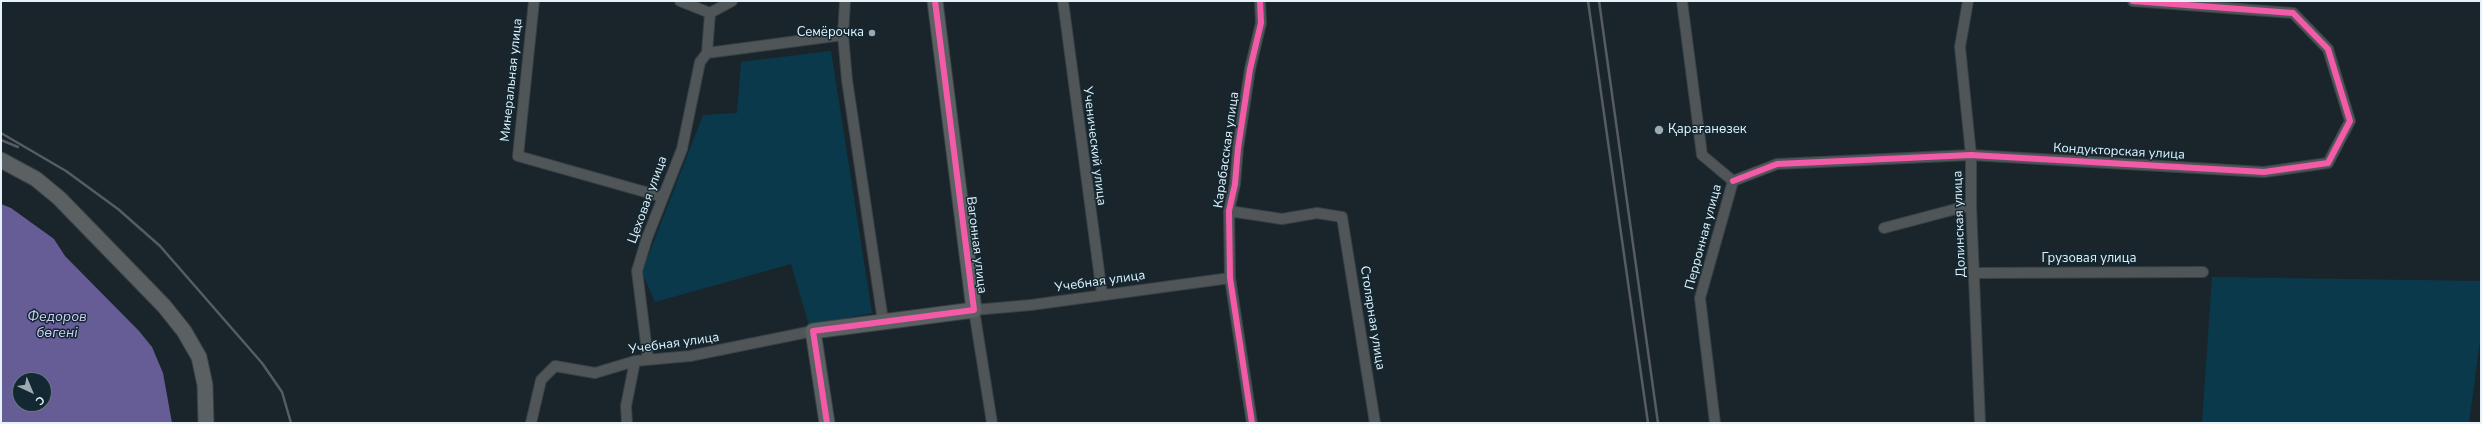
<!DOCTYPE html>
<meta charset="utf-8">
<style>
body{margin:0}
#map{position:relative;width:2482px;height:424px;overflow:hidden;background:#1a252b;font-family:"Nunito Sans",sans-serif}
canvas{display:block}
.frame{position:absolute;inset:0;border:2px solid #e5f2f9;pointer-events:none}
.north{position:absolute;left:12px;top:372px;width:40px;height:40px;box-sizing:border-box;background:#122833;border:1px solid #667982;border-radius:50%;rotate:136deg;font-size:11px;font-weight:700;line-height:16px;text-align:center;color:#e5f2f9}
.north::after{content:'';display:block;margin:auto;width:14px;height:18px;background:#9eaab1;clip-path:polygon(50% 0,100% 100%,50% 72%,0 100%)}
</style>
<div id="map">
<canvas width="2482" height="424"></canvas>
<div class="frame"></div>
<div class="north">С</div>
</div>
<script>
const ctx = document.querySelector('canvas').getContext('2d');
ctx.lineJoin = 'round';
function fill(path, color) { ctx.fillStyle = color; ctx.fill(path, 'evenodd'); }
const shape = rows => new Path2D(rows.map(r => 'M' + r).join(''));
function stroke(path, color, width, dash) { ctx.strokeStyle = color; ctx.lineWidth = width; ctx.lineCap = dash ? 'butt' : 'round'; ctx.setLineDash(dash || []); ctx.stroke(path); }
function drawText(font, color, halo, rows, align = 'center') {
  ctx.font = font + ' "Nunito Sans",sans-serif'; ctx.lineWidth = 3; ctx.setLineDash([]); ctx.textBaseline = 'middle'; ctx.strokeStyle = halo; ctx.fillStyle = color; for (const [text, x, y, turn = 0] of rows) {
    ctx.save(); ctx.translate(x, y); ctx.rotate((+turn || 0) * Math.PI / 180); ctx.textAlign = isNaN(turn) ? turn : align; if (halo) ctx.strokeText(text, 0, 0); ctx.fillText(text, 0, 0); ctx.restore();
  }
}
fill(shape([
 [831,51,872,313,809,325,791,264,655,302,642,272,703,115,737,113,741,62],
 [2212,277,2481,281,2481,333,2469,423,2202,423]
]), '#0b394c');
fill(shape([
 [1,204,11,208,54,239,65,256,139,331,152,347,163,373,172,423,1,423],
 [20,380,44,380,44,404,20,404]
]), '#665d97');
const street = shape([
 [534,1,518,156,663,197],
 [680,1,710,13,707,53],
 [845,1,843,35,847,80,883,321],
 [1063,1,1102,294],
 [1682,1,1702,155,1733,181],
 [1968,1,1960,47,1971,155,1971,205,1980,423],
 [710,13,732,1],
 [707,53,843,35],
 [1733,181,1777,164,1971,155,2264,172,2328,163,2350,121,2328,49,2293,13,2133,1],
 [1229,211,1282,219,1317,213,1342,217,1375,423],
 [1884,228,1971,205],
 [1974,273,2203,272],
 [648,359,637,271,647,238,682,149,700,62,707,53],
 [531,423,541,380,555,366,595,373,635,361,690,356,813,331],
 [627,423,626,406,635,361],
 [992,423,974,310,1031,305,1230,278],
 [1252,423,1230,278,1229,211,1235,184,1238,148,1250,69,1261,23,1260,1],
 [1715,423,1700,298,1733,181]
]);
const secondary = shape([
 [1,160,36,179,59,198,164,306,184,331,199,357,205,385,206,423],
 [827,423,813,331,974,310,935,1]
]);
stroke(street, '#384146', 12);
stroke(secondary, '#384146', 17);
stroke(street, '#505557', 10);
stroke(secondary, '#5b6062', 15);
stroke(shape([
 [1588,1,1648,423],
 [1599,1,1658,423],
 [1,133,66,171,118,209,160,246,262,363,282,392,291,423],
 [1,140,18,147]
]), '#565c60', 2.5);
stroke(shape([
 [1733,181,1777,164,1971,155,2264,172,2328,163,2350,121,2328,49,2293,13,2133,1],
 [827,423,813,331,974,310,935,1],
 [1252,423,1230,278,1229,211,1235,184,1238,148,1250,69,1261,23,1260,1]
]), '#f35aa7', 6);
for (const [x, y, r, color] of [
 [872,33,4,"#9eaab1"],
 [1659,130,5,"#9eaab1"]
]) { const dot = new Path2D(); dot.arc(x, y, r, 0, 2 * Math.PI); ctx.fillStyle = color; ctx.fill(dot); stroke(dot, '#122833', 1.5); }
drawText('13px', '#e5f2f9', '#122833', [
 ["Семёрочка",864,33],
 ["Қарағанөзек",1668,130,"left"]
], 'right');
drawText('13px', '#e5f2f9', '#122833', [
 ["Минеральная улица",512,80,-84],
 ["Ученический улица",1094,146,83],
 ["Карабасская улица",1227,150,-82],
 ["Кондукторская улица",2119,152,3],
 ["Цеховая улица",648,200,-70],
 ["Долинская улица",1960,224,-92],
 ["Перронная улица",1704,237,-75],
 ["Вагонная улица",976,245,83],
 ["Грузовая улица",2089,259],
 ["Учебная улица",1100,282,-8],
 ["Столярная улица",1372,318,81],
 ["Учебная улица",674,344,-8]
]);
drawText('italic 14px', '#d2cef3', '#122833', [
 ["Федоров",57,318],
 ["бөгені",57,334]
]);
</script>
